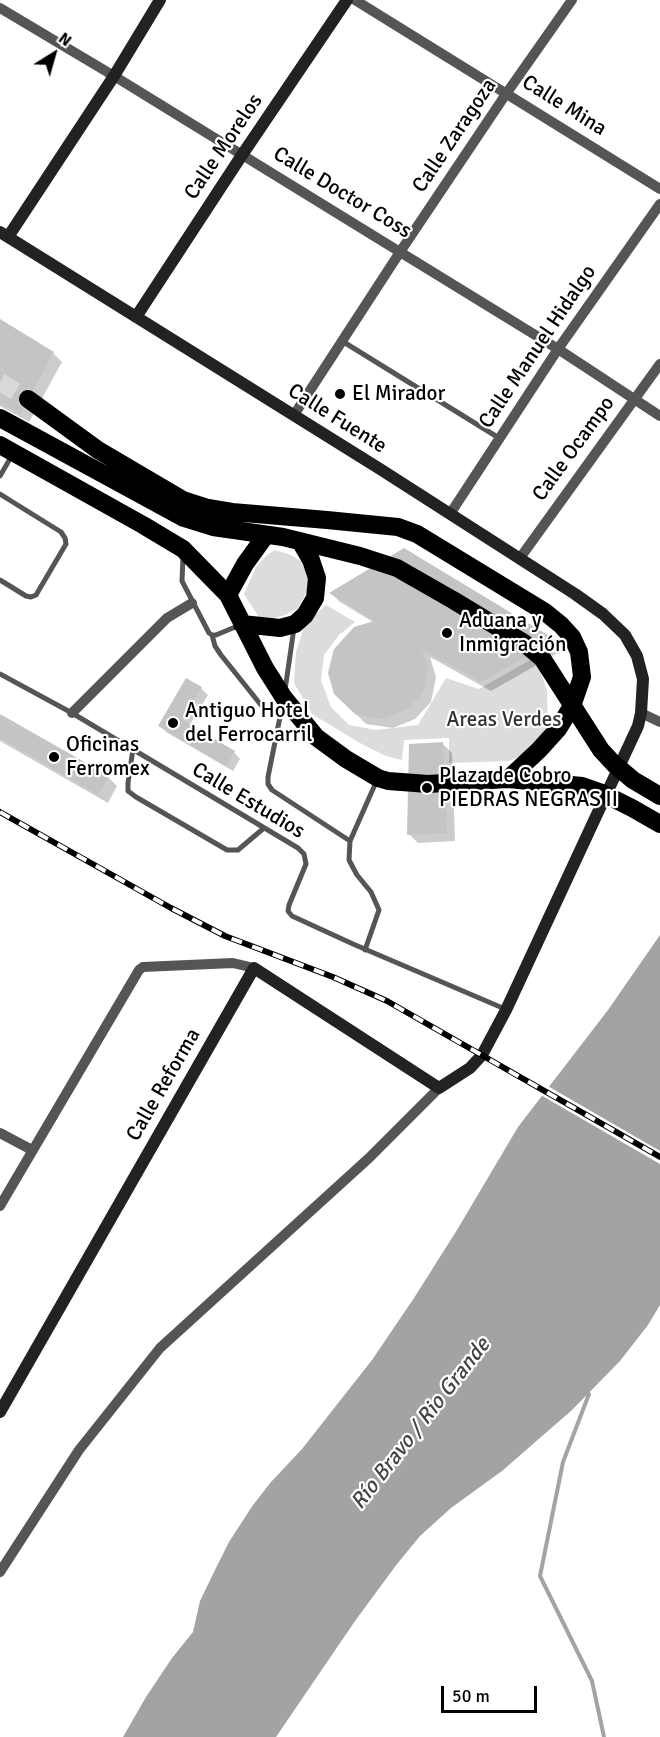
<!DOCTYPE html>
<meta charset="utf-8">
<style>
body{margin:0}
#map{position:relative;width:660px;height:1737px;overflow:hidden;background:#fff;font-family:Signika,sans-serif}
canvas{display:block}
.north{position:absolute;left:24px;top:24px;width:60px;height:60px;-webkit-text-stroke:4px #fff;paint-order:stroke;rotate:37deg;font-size:16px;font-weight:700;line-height:24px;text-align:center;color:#000}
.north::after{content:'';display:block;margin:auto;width:21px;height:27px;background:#000;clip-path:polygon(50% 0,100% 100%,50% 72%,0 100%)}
.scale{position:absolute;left:441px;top:1686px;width:96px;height:27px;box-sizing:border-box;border:3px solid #000;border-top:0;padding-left:8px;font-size:18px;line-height:21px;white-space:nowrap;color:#000;-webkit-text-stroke:4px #fff;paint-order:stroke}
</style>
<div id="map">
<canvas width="660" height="1737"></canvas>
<div class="north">N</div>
<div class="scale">50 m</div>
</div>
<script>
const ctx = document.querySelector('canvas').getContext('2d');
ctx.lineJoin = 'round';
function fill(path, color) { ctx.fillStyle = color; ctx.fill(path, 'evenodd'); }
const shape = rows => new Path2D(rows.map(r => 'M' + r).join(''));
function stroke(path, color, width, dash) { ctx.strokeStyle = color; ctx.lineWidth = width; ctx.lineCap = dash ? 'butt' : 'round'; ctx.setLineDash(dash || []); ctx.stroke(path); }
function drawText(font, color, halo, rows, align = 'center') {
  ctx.font = font + ' Signika,sans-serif'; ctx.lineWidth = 4.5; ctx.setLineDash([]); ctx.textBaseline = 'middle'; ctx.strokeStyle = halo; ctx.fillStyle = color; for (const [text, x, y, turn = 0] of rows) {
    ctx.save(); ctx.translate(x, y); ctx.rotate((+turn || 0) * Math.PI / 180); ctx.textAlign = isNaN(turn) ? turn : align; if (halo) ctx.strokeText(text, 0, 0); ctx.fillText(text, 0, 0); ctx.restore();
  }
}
fill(shape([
 [275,550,291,555,301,561,308,575,309,586,303,599,297,609,285,615,265,621,258,616,244,594,256,567,267,555],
 [326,605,355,622,339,635,324,655,321,680,331,707,349,725,376,730,418,725,446,678,479,689,532,659,537,663,547,690,548,724,534,751,509,761,449,763,449,738,404,740,402,760,386,756,358,742,312,714,294,683,296,652,305,624]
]), '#dcdcdc');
fill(shape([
 [660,935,660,1305,648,1325,620,1361,572,1410,502,1471,451,1508,420,1536,397,1564,355,1621,276,1737,123,1737,146,1697,172,1658,193,1632,200,1601,214,1572,229,1542,253,1505,271,1482,302,1449,372,1360,414,1298,457,1230,518,1127,608,1010]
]), '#a3a3a3');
fill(shape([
 [546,1085,660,1151,660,1164,539,1094]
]), '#fff');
fill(shape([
 [0,321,53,353,62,362,29,422,0,406],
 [404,550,555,641,563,650,491,691,430,657,436,677,431,702,415,719,393,728,366,724,335,693,373,622,340,602,331,593],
 [201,688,208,695,189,726,234,752,240,759,233,771,166,732,160,725],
 [0,715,108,777,117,786,108,803,0,741],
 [443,744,452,753,455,841,418,843,409,834]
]), '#0003');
stroke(shape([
 [589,1394,563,1462,540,1576,592,1681,604,1737]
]), '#a3a3a3', 4);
fill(shape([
 [0,319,54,352,20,414,0,403],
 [404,548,556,640,481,682,422,650,428,667,423,692,406,710,383,719,356,715,334,694,328,673,334,649,354,627,374,621,329,593],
 [186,678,202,687,182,720,235,751,226,766,158,726],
 [0,714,109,776,98,795,0,738],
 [443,742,447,833,407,835,409,744]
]), '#c4c4c4');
stroke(shape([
 [0,382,28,399]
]), '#d9d9d9', 18, [18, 9]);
stroke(shape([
 [342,341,499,438],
 [0,476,11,457],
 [0,494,61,532,65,538,66,544,36,595,31,597,26,596,0,580],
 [183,557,182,581,209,633,212,635,216,635,240,625],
 [212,635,215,646,221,655,261,705],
 [0,674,72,713,298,848,304,854,306,864,289,905,288,911,292,916,353,944,505,1009],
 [285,690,294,628],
 [283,702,268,777,268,784,272,790,350,841,377,780],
 [133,749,128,783,128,791,136,797,227,850,238,850,264,828],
 [350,841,349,860,357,875,371,892,379,910,365,950]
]), '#555', 5);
stroke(shape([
 [355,0,660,189],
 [0,8,114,76,400,252,558,349,660,416],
 [294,415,400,252,506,94,572,0],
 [450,514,558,349,660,204],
 [520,558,660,364],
 [72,713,167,618,192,603],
 [641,713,660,722],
 [0,1133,32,1150],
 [0,1206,139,970,143,967,233,963,254,968],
 [0,1572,79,1450,160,1348,369,1158,439,1088]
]), '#555', 10);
stroke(shape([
 [0,232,380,469,575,594,603,614,625,635,637,656,643,679,641,713,638,726,506,1010,482,1055,470,1068,439,1088,254,968,0,1412],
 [8,237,114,76,160,0],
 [136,317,242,155,347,0]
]), '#222', 12);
stroke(shape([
 [28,399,98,450,183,500,208,508,232,512,327,520,398,527,417,534,545,612,561,625,572,637,579,652,582,677,572,706,558,729,539,750,508,779],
 [0,418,184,518,213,527,283,537,360,556,397,568,453,600,524,643,542,658,601,750,614,764,633,780,660,796],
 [0,445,143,525,183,549,228,595,265,668,284,698,316,737,346,759,378,778,388,781,428,784,508,779,582,786,602,793,632,808,660,824],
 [228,595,245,564,266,535],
 [242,624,280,628,295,624,305,615,315,598,317,578,311,560,300,541]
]), '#000', 18);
const rail = shape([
 [0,812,171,908,225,936,333,977,387,1001,660,1157]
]);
stroke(rail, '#000', 6);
stroke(rail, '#fff', 4, [11]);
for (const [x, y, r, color] of [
 [340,394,6,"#000"],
 [447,633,6,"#000"],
 [173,723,6,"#000"],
 [54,757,6,"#000"],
 [427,788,6,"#000"]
]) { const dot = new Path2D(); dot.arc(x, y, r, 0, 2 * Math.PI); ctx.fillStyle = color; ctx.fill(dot); stroke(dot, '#fff', 2); }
drawText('21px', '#000', '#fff', [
 ["Calle Mina",564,106,32],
 ["Calle Zaragoza",455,136,-56],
 ["Calle Morelos",224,147,-56],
 ["Calle Doctor Coss",342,193,31],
 ["Calle Manuel Hidalgo",538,347,-56],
 ["Calle Fuente",337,419,32],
 ["Calle Ocampo",574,449,-54],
 ["Calle Estudios",248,801,31],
 ["Calle Reforma",164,1085,-60]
]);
drawText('21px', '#000', '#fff', [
 ["El Mirador",352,394],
 ["Aduana y",459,621],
 ["Inmigración",459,645],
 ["Antiguo Hotel",185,711],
 ["del Ferrocarril",185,735],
 ["Oficinas",66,745],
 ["Ferromex",66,769],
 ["Plaza de Cobro",439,776],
 ["PIEDRAS NEGRAS II",439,800]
], 'left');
drawText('21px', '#333', '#fff', [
 ["Areas Verdes",504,720]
]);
drawText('italic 22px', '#444', '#fff', [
 ["Río Bravo / Rio Grande",421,1424,-52]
]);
</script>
